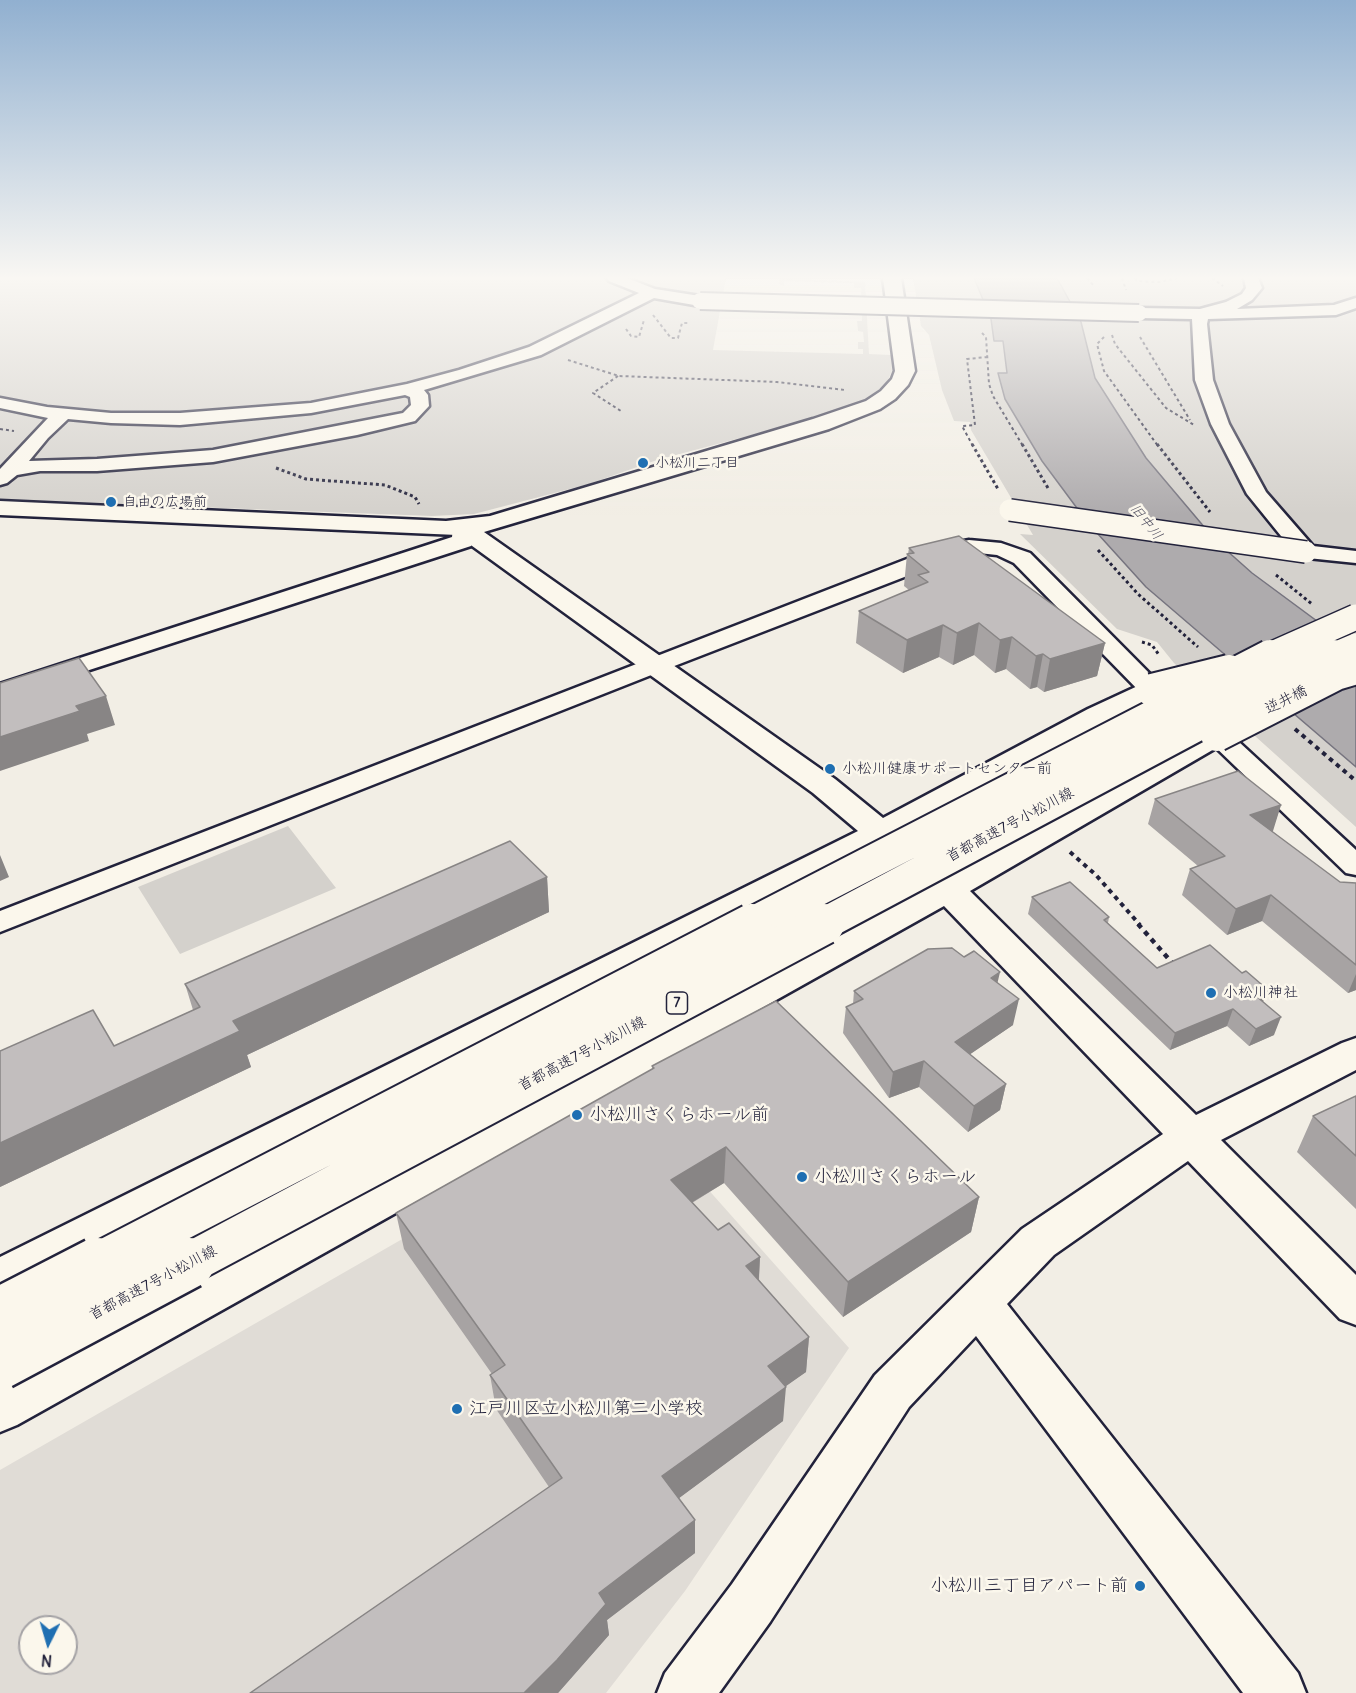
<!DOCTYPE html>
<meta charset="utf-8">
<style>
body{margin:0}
#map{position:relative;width:1356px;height:1693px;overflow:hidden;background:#f2eee5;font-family:Delius,sans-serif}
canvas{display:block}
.north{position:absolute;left:18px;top:1615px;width:60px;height:60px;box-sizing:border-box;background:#fbf7ec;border:2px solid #a4a2a5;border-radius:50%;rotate:185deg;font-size:16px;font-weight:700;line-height:24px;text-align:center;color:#22223b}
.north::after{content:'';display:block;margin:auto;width:21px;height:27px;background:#1f6fb2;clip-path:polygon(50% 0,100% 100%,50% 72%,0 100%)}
</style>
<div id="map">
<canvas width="1356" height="1693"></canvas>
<div class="north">N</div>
</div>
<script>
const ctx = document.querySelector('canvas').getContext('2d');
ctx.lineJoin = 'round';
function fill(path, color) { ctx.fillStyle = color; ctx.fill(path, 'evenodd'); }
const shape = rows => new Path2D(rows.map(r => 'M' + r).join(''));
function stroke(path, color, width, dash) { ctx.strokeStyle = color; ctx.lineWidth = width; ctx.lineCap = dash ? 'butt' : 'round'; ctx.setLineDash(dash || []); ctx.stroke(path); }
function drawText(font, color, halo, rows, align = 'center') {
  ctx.font = font + ' Delius,"Klee One",sans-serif'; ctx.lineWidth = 5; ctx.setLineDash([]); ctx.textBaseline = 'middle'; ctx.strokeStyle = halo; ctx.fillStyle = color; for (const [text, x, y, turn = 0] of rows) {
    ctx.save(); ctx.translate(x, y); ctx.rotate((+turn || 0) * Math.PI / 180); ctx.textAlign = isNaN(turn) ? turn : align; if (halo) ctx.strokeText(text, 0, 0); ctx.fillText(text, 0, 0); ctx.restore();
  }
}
fill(shape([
 [634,1106,849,1348,685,1591,606,1693,0,1693,0,1470],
 [30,1627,66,1627,66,1663,30,1663]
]), '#e0dcd6');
fill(shape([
 [0,278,726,278,713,350,863,354,863,349,858,349,858,342,864,342,863,332,858,331,857,321,862,321,861,288,854,288,854,283,784,281,784,286,779,284,780,280,784,279,865,282,869,354,891,355,892,371,886,384,865,400,835,413,657,460,589,484,474,514,432,516,10,500,0,499],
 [913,278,974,278,991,319,994,341,1003,341,1007,374,998,373,1005,399,1042,461,1088,523,1146,587,1356,767,1356,827,1174,663,1157,642,1117,629,1020,534,1033,535,971,430,970,422,954,421,942,390,929,335,921,326],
 [1057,278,1356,278,1356,650,1252,573,1216,541,1146,458,1095,378,1081,322],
 [288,826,336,888,180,954,138,887]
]), '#d4d1cc');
const water = shape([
 [974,278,1057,278,1081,322,1095,378,1146,458,1216,541,1252,573,1356,650,1356,767,1146,587,1088,523,1042,461,1005,399,998,373,1007,373,1003,341,994,341,991,319,974,278]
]);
fill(water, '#aeabad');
stroke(water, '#76747f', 1.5);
const street = shape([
 [607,278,627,278,655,289,700,296,708,301,700,306,654,298,541,355,424,390,428,395,429,406,415,421,357,435,213,462,97,471,40,471,17,475,7,483,0,485,0,469,48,418,0,408,0,398,47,407,111,413,180,413,311,403,407,384,459,370,529,347,639,293,609,281,607,278],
 [405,395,410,397,411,405,403,413,213,450,97,459,29,461,48,438,68,419,111,423,180,425,311,413,405,395],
 [1244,278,1258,278,1262,288,1252,300,1237,309,1334,305,1356,298,1356,308,1336,315,1208,319,1207,324,1213,380,1229,424,1266,492,1313,546,1356,551,1356,563,1298,557,1247,494,1211,424,1195,380,1192,319,1139,318,1131,313,1139,308,1200,309,1226,302,1242,294,1246,288,1244,278],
 [463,522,470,524,473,528,474,541,471,546,0,699,0,684,452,537,453,528,456,524,463,522],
 [969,540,1001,543,1030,553,1161,685,1164,690,1161,695,1152,697,1143,695,1014,563,997,555,969,552,664,670,0,932,0,911,943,545,969,540],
 [1217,727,1226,730,1356,850,1356,875,1346,873,1208,740,1204,735,1208,730,1217,727]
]);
const secondary = shape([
 [883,278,901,278,915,371,908,385,895,399,880,409,829,429,484,532,835,779,883,818,1088,709,1142,684,1152,681,1162,684,1166,690,1162,696,1108,721,903,834,950,873,1206,729,1217,726,1228,729,1232,735,1228,741,970,891,1196,1115,1342,1043,1356,1038,1356,1070,1221,1140,1356,1275,1356,1325,1340,1319,1188,1161,1054,1255,1007,1304,1298,1673,1306,1693,1243,1693,976,1336,909,1407,770,1622,719,1693,657,1693,665,1673,732,1584,875,1375,1022,1229,1163,1134,944,906,17,1425,0,1432,0,1384,924,887,878,848,16,1293,0,1299,0,1257,858,831,813,793,457,535,0,515,0,501,446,521,490,516,813,419,866,401,881,391,892,379,895,371,883,278]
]);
stroke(street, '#22223b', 5);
stroke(secondary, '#22223b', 5);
stroke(shape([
 [1087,278,1094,286],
 [1122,278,1126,290],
 [1135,278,1137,281,1159,282,1178,278],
 [1212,278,1223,286],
 [653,315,671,338,678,338,682,323,688,323],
 [626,329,631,336,639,337,644,320],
 [982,333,986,337,989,384,993,396,1023,446],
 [1112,335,1115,344,1166,408,1194,425],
 [1104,337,1097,344,1104,371,1158,446],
 [1140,337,1190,420],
 [568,360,619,376,777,382,845,390],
 [618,376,593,393,621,411],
 [0,429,14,431],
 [973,446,962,426,975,425,967,359,987,357]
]), '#22223b', 2, [3, 3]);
stroke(shape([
 [972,444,998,489],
 [1022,444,1048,488],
 [1157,444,1210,512],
 [276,468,306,479,385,485,415,497,419,504],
 [1098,550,1138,594,1198,647],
 [1276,575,1312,604],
 [1142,642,1152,645,1159,655]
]), '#22223b', 3, [3, 3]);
stroke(shape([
 [1295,729,1356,781],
 [1070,852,1096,875,1140,925]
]), '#22223b', 4, [4.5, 4.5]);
stroke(shape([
 [1138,924,1174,965]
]), '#22223b', 4.5, [5, 5]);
fill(street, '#fbf7ec');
fill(secondary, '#fbf7ec');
const streetBridgeFar1 = shape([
 [700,301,1139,313]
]);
const streetBridge = shape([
 [1010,510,1306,552]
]);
const secondaryBridge = shape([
 [1152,690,1229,671],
 [1217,735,1336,674,1356,668]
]);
const highwayBridgeFar3 = shape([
 [1266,657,1356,617],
 [1330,657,1356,646]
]);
const highwayBridgeFar2 = shape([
 [749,925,1270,656],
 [822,925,1298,671,1333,656]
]);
const highwayBridgeFar1 = shape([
 [94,1265,752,924],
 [186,1265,824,924]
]);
const highwayBridge = shape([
 [0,1313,97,1263],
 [0,1364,189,1263]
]);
stroke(streetBridgeFar1, '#22223b', 20, []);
stroke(streetBridge, '#22223b', 24, []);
stroke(secondaryBridge, '#22223b', 36, []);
stroke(highwayBridgeFar3, '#22223b', 28, []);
stroke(highwayBridgeFar2, '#22223b', 36, []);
stroke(highwayBridgeFar1, '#22223b', 44, []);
stroke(highwayBridge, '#22223b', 55, []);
stroke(streetBridgeFar1, '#fbf7ec', 16);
stroke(streetBridge, '#fbf7ec', 21);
stroke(secondaryBridge, '#fbf7ec', 32);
stroke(highwayBridgeFar3, '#fbf7ec', 25);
stroke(highwayBridgeFar2, '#fbf7ec', 32);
stroke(highwayBridgeFar1, '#fbf7ec', 40);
stroke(highwayBridge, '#fbf7ec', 50);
fill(shape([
 [909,548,1105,643,1097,676,1044,692,1037,687,1030,689,1006,669,995,673,974,655,953,665,939,657,903,673,856,643,859,611,909,590,904,586,907,554,908,554],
 [1155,799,1281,805,1272,831,1356,899,1356,990,1348,993,1262,921,1227,935,1182,895,1190,869,1198,866,1148,824],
 [547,877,549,912,247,1055,251,1067,0,1187,0,1051,114,1046,193,1010,185,984],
 [1032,897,1109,917,1108,923,1157,968,1263,1002,1274,1035,1249,1046,1227,1026,1170,1050,1028,914],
 [998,983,1013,1025,970,1054,1006,1084,1000,1110,968,1132,919,1087,889,1098,843,1033,846,1007,853,1004,854,991],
 [652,1066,979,1197,971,1232,843,1317,724,1183,692,1203,718,1230,760,1257,759,1280,809,1337,806,1372,785,1386,783,1421,679,1498,695,1520,695,1553,607,1620,609,1635,558,1693,250,1693,549,1487,496,1409,490,1375,492,1374,404,1249,396,1213,652,1070],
 [1356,1096,1356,1209,1297,1152,1313,1116]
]), '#a7a3a3');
fill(shape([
 [979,623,974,655,953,665,957,633],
 [943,625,939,657,903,673,907,640],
 [1012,637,1006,669,995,673,1000,640],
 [1105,643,1097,676,1044,692,1050,659],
 [1043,654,1037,687,1030,689,1036,656],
 [106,696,115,725,87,734,89,741,0,771,0,737,76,706],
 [1281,805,1273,831,1242,840,1250,815],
 [0,855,9,877,0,881],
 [547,877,549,912,247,1055,251,1067,0,1187,0,1143,233,1021],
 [1271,895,1262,921,1227,935,1236,909],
 [1000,972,994,998,991,978],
 [1356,974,1356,990,1348,993],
 [1268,990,1261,1007,1256,996],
 [1019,999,1013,1025,950,1068,955,1042],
 [1233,1009,1227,1026,1170,1050,1175,1033],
 [1281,1017,1274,1035,1249,1046,1256,1029],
 [924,1061,919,1087,889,1098,893,1072],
 [1006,1084,1000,1110,968,1132,974,1106],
 [726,1147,724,1183,671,1215,671,1180],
 [979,1197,971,1232,843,1317,848,1282],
 [760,1257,758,1292,746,1266],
 [809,1337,806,1372,765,1401,768,1366],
 [786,1387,783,1421,663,1510,662,1476],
 [695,1520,695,1553,607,1620,609,1635,558,1693,524,1693,599,1593]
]), '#888585');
const building = shape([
 [959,536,1105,643,1050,659,1043,654,1036,656,1012,637,1000,640,979,623,957,633,943,625,907,640,859,611,928,582,918,575,929,572,907,554,914,553,909,548,959,536],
 [79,658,106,696,76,706,80,711,0,737,0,683,79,658],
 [1238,771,1281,805,1250,815,1340,882,1356,883,1356,965,1271,895,1236,909,1190,869,1225,856,1155,799,1238,771],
 [510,841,547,877,233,1021,240,1031,0,1143,0,1051,93,1010,114,1046,200,1007,185,984,510,841],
 [1070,882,1109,917,1104,920,1157,968,1210,945,1242,973,1246,971,1268,990,1256,996,1281,1017,1256,1029,1233,1009,1175,1033,1032,897,1070,882],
 [952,948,964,957,974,951,1000,972,991,978,1019,999,955,1042,1006,1084,974,1106,924,1061,893,1072,846,1007,863,999,854,991,928,949,952,948],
 [776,1001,979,1197,848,1282,726,1147,671,1180,718,1230,729,1223,760,1257,746,1266,809,1337,768,1366,786,1387,662,1476,695,1520,599,1593,606,1604,557,1660,524,1693,250,1693,562,1478,490,1375,505,1365,396,1213,654,1068,652,1066,776,1001],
 [1356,1096,1356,1156,1313,1116,1356,1096]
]);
fill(building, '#c2bebe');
stroke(building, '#888585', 1.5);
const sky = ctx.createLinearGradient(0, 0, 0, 515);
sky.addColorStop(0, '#91b0d0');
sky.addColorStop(0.54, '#f9f7f3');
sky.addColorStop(1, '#f9f7f300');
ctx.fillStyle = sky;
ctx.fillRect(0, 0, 1356, 515);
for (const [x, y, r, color] of [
 [643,463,6,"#1f6fb2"],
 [111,502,6,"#1f6fb2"],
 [830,769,6,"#1f6fb2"],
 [1211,993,6,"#1f6fb2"],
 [577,1115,6,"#1f6fb2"],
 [802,1177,6,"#1f6fb2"],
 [457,1409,6,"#1f6fb2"],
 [1140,1586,6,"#1f6fb2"]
]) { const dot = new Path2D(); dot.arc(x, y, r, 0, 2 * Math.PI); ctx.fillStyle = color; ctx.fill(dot); stroke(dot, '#fbf7ec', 2); }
drawText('14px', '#22223b', '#fbf7ec', [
 ["小松川二丁目",655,463],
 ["自由の広場前",123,502]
], 'left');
drawText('italic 14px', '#535263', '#fbf7ec', [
 ["旧中川",1146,522,51]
]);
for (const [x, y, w] of [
 [677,1003,21]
]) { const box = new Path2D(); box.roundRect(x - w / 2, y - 11, w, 22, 4.5); ctx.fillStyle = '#fbf7ec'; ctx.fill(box); stroke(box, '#22223b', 1.5); }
drawText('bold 14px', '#22223b', null, [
 ["7",677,1003]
]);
drawText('15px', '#22223b', '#fbf7ec', [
 ["逆井橋",1286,700,-27],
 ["首都高速7号小松川線",1010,825,-28],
 ["首都高速7号小松川線",582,1054,-28],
 ["首都高速7号小松川線",153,1283,-28]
]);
drawText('15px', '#22223b', '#fbf7ec', [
 ["小松川健康サポートセンター前",842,769],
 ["小松川神社",1223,993]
], 'left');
drawText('18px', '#22223b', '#fbf7ec', [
 ["小松川さくらホール前",589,1115],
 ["小松川さくらホール",814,1177],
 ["江戸川区立小松川第二小学校",469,1409],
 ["小松川三丁目アパート前",1128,1586,"right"]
], 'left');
</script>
